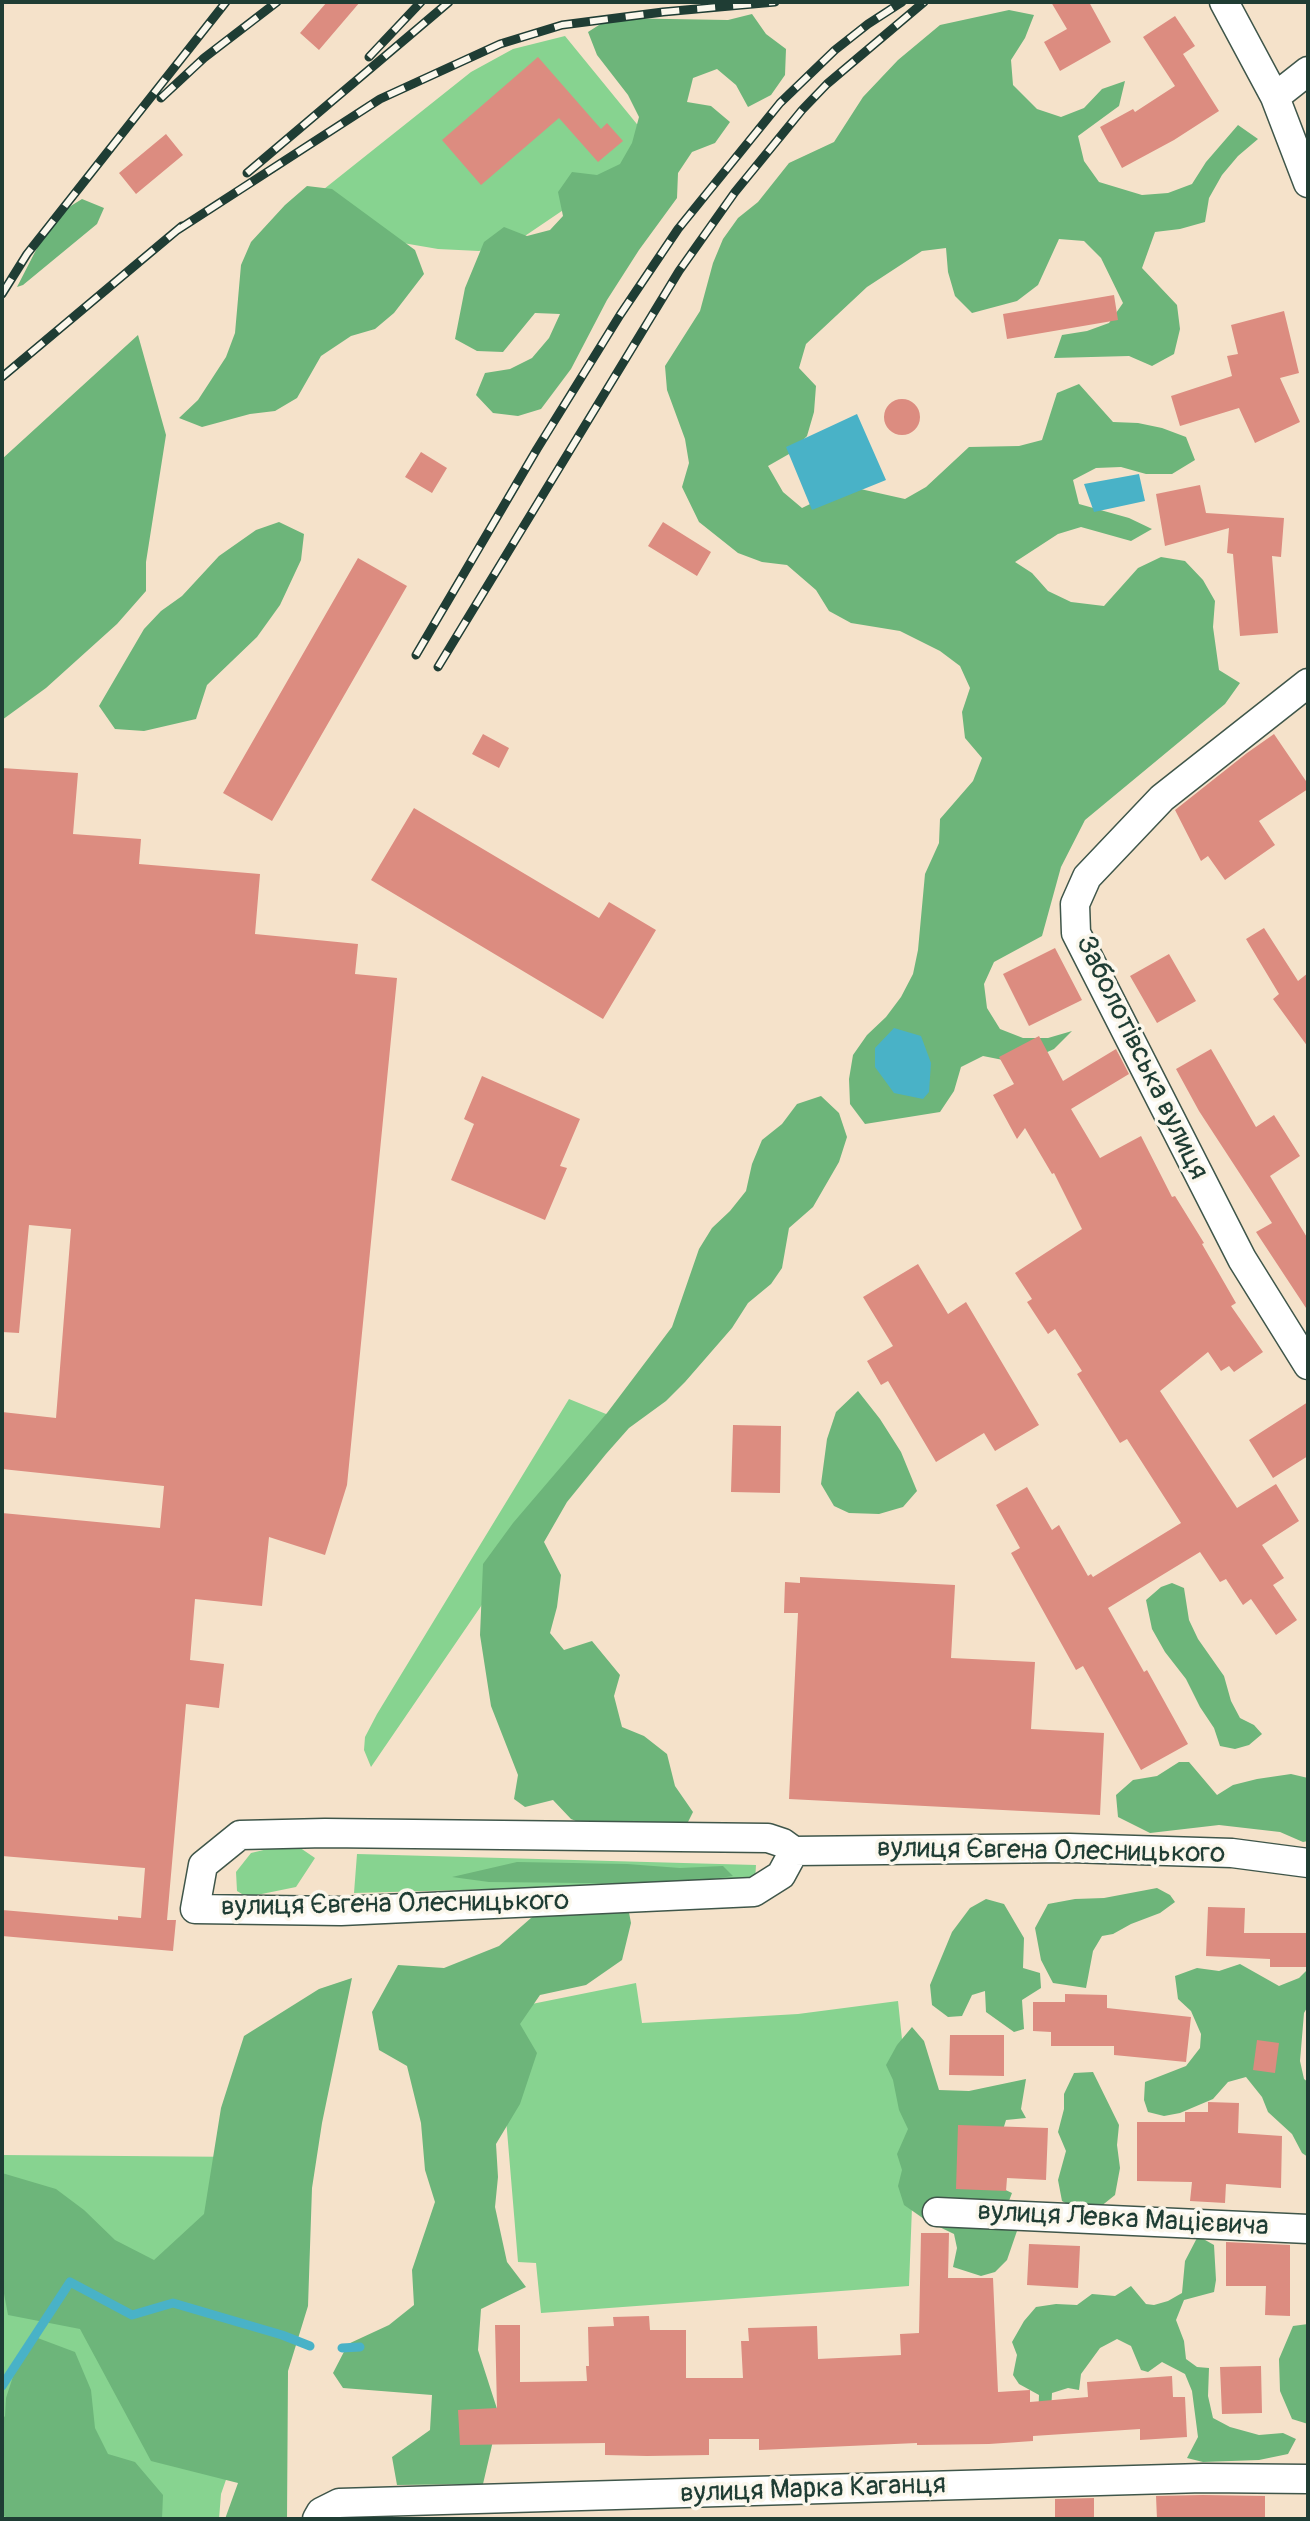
<!DOCTYPE html>
<meta charset="utf-8">
<style>
body{margin:0}
#map{position:relative;width:1310px;height:2521px;overflow:hidden;background:#f5e2ca;font-family:Pangolin,sans-serif}
canvas{display:block}
.frame{position:absolute;inset:0;border:4px solid #1f3d34;pointer-events:none}
</style>
<div id="map">
<canvas width="1310" height="2521"></canvas>
<div class="frame"></div>
</div>
<script>
const ctx = document.querySelector('canvas').getContext('2d');
ctx.lineJoin = 'round';
function fill(path, color) { ctx.fillStyle = color; ctx.fill(path, 'evenodd'); }
const shape = rows => new Path2D(rows.map(r => 'M' + r).join(''));
function stroke(path, color, width, dash) { ctx.strokeStyle = color; ctx.lineWidth = width; ctx.lineCap = dash ? 'butt' : 'round'; ctx.setLineDash(dash || []); ctx.stroke(path); }
function drawText(font, color, halo, rows, align = 'center') {
  ctx.font = font + ' Pangolin,sans-serif'; ctx.lineWidth = 7; ctx.setLineDash([]); ctx.textBaseline = 'middle'; ctx.strokeStyle = halo; ctx.fillStyle = color; for (const [text, x, y, turn = 0] of rows) {
    ctx.save(); ctx.translate(x, y); ctx.rotate((+turn || 0) * Math.PI / 180); ctx.textAlign = isNaN(turn) ? turn : align; if (halo) ctx.strokeText(text, 0, 0); ctx.fillText(text, 0, 0); ctx.restore();
  }
}
fill(shape([
 [565,36,654,145,612,177,516,242,479,251,438,249,397,242,319,193,471,72,513,49],
 [569,1399,611,1416,371,1767,364,1750,365,1737,377,1714],
 [293,1843,315,1858,296,1887,247,1897,237,1891,236,1872,251,1853],
 [357,1854,756,1865,755,1882,354,1893],
 [636,1983,642,2023,798,2014,898,2001,914,2154,909,2286,541,2313,536,2263,518,2262,497,2011],
 [2,2155,248,2157,241,2437,221,2494,219,2519,2,2519]
]), '#87d390');
fill(shape([
 [1009,10,1034,15,1025,38,1011,60,1013,85,1037,109,1061,117,1084,108,1102,89,1125,81,1119,106,1078,136,1084,161,1099,182,1142,195,1168,193,1192,184,1206,162,1238,125,1258,139,1238,156,1222,175,1209,198,1205,222,1180,229,1155,232,1142,268,1177,305,1180,329,1174,354,1152,366,1129,356,1054,358,1062,335,1087,331,1109,323,1123,303,1101,258,1084,241,1059,239,1038,285,1017,301,972,313,955,296,948,272,946,248,922,251,867,287,806,344,799,368,816,386,814,412,807,436,789,454,768,466,783,492,802,508,847,486,905,499,926,487,969,447,1019,446,1042,440,1057,393,1079,384,1113,422,1138,423,1162,428,1186,437,1195,460,1172,474,1146,474,1121,467,1096,468,1073,480,1079,504,1129,518,1152,529,1131,541,1081,527,1058,534,1015,562,1032,573,1048,591,1071,602,1104,606,1138,568,1161,557,1185,561,1203,580,1215,601,1213,627,1219,670,1240,683,1225,704,1085,820,1061,867,1042,936,994,962,984,984,987,1008,1000,1029,1023,1038,1048,1038,1072,1031,1054,1049,1032,1059,1008,1061,983,1056,961,1067,954,1091,940,1112,865,1124,850,1104,849,1079,853,1055,867,1035,886,1017,901,997,913,974,918,950,925,874,939,843,940,819,973,781,982,758,965,738,962,712,970,688,960,666,940,651,900,631,851,623,829,611,816,590,787,565,762,562,738,553,699,522,682,487,689,463,685,439,667,390,665,366,700,311,713,263,723,239,738,218,758,202,789,163,834,142,863,97,898,60,940,25],
 [752,14,766,34,786,49,785,75,771,95,748,107,736,85,717,69,693,78,687,102,711,106,730,122,715,143,692,152,678,173,677,198,639,250,607,300,571,369,541,409,518,416,493,413,476,395,485,373,510,369,532,358,549,338,560,314,535,313,503,352,477,351,455,339,465,288,484,242,504,227,527,236,550,230,563,216,558,192,572,172,597,175,620,164,632,143,639,117,628,95,597,55,588,32,610,18,728,20],
 [307,186,332,189,415,250,424,274,394,313,375,329,351,336,321,356,297,398,275,411,250,414,202,427,179,418,198,400,226,357,235,333,241,265,251,242,285,205],
 [82,199,104,208,97,224,23,285,17,287,53,217],
 [138,335,166,435,146,562,146,591,117,624,46,688,2,720,2,459],
 [279,522,304,534,301,560,280,605,257,637,207,685,196,719,144,731,115,729,99,706,144,629,161,611,182,596,219,556,256,530],
 [821,1096,839,1113,847,1137,839,1162,813,1207,789,1228,782,1268,771,1284,748,1303,732,1328,685,1382,666,1401,629,1428,606,1454,567,1502,544,1542,561,1575,557,1607,550,1633,564,1650,592,1641,620,1675,614,1696,622,1727,644,1736,667,1754,675,1786,693,1812,682,1834,600,1831,571,1819,553,1800,525,1807,514,1799,518,1775,491,1706,480,1635,483,1564,513,1523,607,1413,672,1327,699,1249,712,1228,730,1211,746,1191,752,1164,762,1140,782,1124,797,1104],
 [858,1391,880,1419,901,1452,917,1491,903,1507,879,1514,849,1513,834,1506,821,1484,827,1439,836,1412],
 [1172,1583,1184,1588,1189,1620,1198,1639,1224,1676,1231,1701,1240,1718,1254,1725,1262,1734,1249,1745,1235,1749,1220,1746,1214,1728,1200,1707,1186,1679,1165,1652,1152,1629,1146,1600,1161,1587],
 [1179,1762,1189,1762,1217,1795,1233,1785,1257,1779,1291,1774,1308,1778,1308,1841,1303,1842,1280,1832,1219,1825,1150,1833,1118,1817,1116,1795,1133,1780,1157,1776],
 [517,1862,627,1864,680,1868,723,1866,733,1876,680,1884,489,1882,452,1877],
 [1157,1888,1170,1895,1175,1902,1160,1913,1131,1924,1113,1934,1102,1936,1093,1951,1086,1988,1053,1983,1041,1960,1035,1928,1048,1904,1075,1899,1104,1898],
 [986,1899,1004,1904,1024,1938,1023,1968,1040,1973,1041,1988,1022,2000,1024,2029,1014,2032,986,2012,985,1991,972,1995,962,2016,948,2017,932,2005,930,1985,952,1932,970,1908],
 [627,1902,631,1923,622,1960,586,1985,540,1995,520,2024,537,2053,520,2104,496,2144,498,2177,495,2207,507,2262,526,2287,481,2309,478,2350,499,2415,483,2484,397,2485,392,2457,430,2430,432,2395,343,2388,333,2373,348,2344,389,2325,414,2305,412,2270,435,2202,425,2170,421,2123,407,2066,379,2050,372,2012,398,1965,444,1968,499,1946,531,1918,552,1904],
 [1240,1964,1279,1986,1299,1978,1308,1969,1308,2006,1304,2013,1300,2061,1304,2079,1308,2082,1308,2157,1302,2153,1292,2134,1268,2112,1262,2097,1246,2077,1228,2082,1213,2099,1180,2113,1164,2116,1148,2112,1144,2100,1145,2082,1186,2066,1200,2048,1201,2034,1191,2011,1178,1999,1175,1976,1197,1968,1219,1971],
 [352,1978,322,2123,312,2188,308,2306,288,2371,287,2519,225,2519,238,2483,151,2461,80,2329,8,2315,2,2283,2,2173,56,2189,84,2210,115,2240,154,2260,204,2214,221,2108,244,2036,319,1989],
 [912,2027,924,2041,939,2090,969,2091,1026,2079,1021,2109,1026,2118,1006,2120,999,2143,997,2186,1012,2193,1007,2206,1018,2228,1007,2260,995,2272,981,2276,953,2267,957,2248,954,2234,927,2221,904,2205,898,2186,902,2170,897,2154,908,2129,899,2110,893,2080,886,2065,897,2045],
 [1093,2072,1119,2125,1117,2145,1120,2168,1115,2195,1100,2207,1071,2206,1062,2201,1058,2180,1066,2151,1058,2132,1064,2109,1064,2094,1074,2073],
 [1198,2236,1214,2245,1216,2280,1214,2292,1184,2300,1176,2320,1184,2341,1186,2359,1197,2367,1209,2368,1208,2396,1213,2418,1230,2427,1259,2435,1283,2433,1296,2439,1288,2454,1259,2460,1203,2462,1187,2458,1198,2437,1192,2391,1185,2374,1162,2362,1148,2372,1141,2370,1131,2346,1117,2339,1100,2348,1081,2374,1079,2390,1068,2388,1052,2393,1051,2413,1038,2421,1039,2395,1019,2384,1013,2375,1017,2355,1012,2342,1024,2321,1036,2307,1056,2304,1077,2305,1092,2294,1115,2296,1131,2286,1146,2304,1154,2305,1168,2301,1182,2293,1185,2261],
 [1308,2324,1308,2424,1292,2419,1280,2391,1279,2359,1293,2326],
 [35,2337,75,2352,91,2390,95,2428,108,2454,135,2462,163,2495,162,2519,10,2519,2,2515,2,2420,5,2416,6,2398,20,2355]
]), '#6db57a');
fill(shape([
 [857,414,886,480,812,510,786,447],
 [1139,474,1145,501,1094,512,1084,484],
 [894,1028,921,1036,931,1063,929,1092,923,1099,894,1093,875,1067,875,1048]
]), '#49b2c7');
stroke(shape([
 [342,2348,360,2347],
 [2,2386,70,2282,132,2315,173,2303,282,2335,310,2346]
]), '#49b2c7', 9);
fill(shape([
 [327,2,360,2,319,50,300,33],
 [1051,2,1089,2,1111,42,1060,71,1044,42,1067,29],
 [1175,16,1195,46,1183,54,1219,111,1174,140,1122,168,1100,127,1133,109,1135,112,1175,86,1143,37],
 [538,57,601,129,607,123,623,141,598,162,559,118,481,185,442,140],
 [166,134,183,155,136,194,119,173],
 [1114,295,1118,320,1007,339,1003,314],
 [1284,311,1299,373,1280,378,1300,422,1255,443,1239,408,1180,426,1171,396,1232,376,1227,356,1238,354,1231,325],
 '884 417a18 18 0 1 1 36 0a18 18 0 1 1-36 0Z',
 [421,452,447,468,432,493,405,477],
 [1200,485,1206,513,1284,518,1281,557,1272,556,1278,633,1240,636,1233,554,1227,553,1229,528,1165,546,1156,494],
 [663,522,711,552,697,576,648,546],
 [358,558,407,586,272,821,223,793],
 [483,734,509,748,499,768,472,754],
 [1274,734,1308,784,1308,789,1259,821,1275,845,1225,880,1208,856,1201,861,1175,810,1247,753],
 [2,768,78,773,73,834,141,839,139,864,260,874,255,934,358,944,355,974,397,978,347,1485,325,1555,269,1537,262,1606,195,1599,190,1660,224,1664,219,1708,186,1704,167,1920,176,1920,173,1951,2,1936,2,1910,118,1920,118,1916,141,1918,145,1868,2,1856,2,1513,160,1528,164,1486,2,1469,2,1412,56,1418,71,1229,29,1225,19,1333,2,1332],
 [414,808,599,918,609,902,656,930,603,1019,371,880],
 [1264,928,1298,981,1308,973,1308,1047,1273,999,1279,994,1246,939],
 [1055,948,1082,1000,1029,1026,1003,974],
 [1169,954,1196,1001,1157,1023,1130,976],
 [1039,1036,1063,1081,1116,1049,1129,1074,1071,1109,1100,1158,1141,1136,1172,1197,1175,1196,1204,1243,1202,1244,1236,1303,1231,1306,1263,1352,1234,1372,1229,1366,1221,1371,1208,1352,1160,1391,1237,1508,1276,1484,1299,1521,1262,1545,1284,1578,1273,1585,1297,1620,1276,1635,1251,1599,1243,1605,1226,1579,1220,1582,1200,1552,1108,1608,1144,1672,1147,1670,1188,1744,1141,1770,1083,1666,1076,1670,1011,1553,1020,1548,996,1505,1027,1487,1052,1530,1059,1525,1088,1576,1091,1574,1093,1577,1181,1523,1127,1439,1120,1443,1077,1374,1082,1371,1055,1329,1048,1334,1027,1302,1032,1299,1015,1273,1082,1229,1054,1173,1052,1174,1025,1128,1017,1139,993,1095,1014,1084,999,1057],
 [1211,1049,1256,1127,1274,1115,1300,1156,1270,1176,1308,1239,1308,1311,1256,1232,1272,1223,1199,1111,1176,1069],
 [482,1076,580,1119,560,1166,567,1168,545,1220,451,1180,474,1124,464,1119],
 [918,1264,948,1314,966,1302,1039,1425,995,1451,984,1433,936,1462,888,1381,881,1385,867,1361,893,1346,863,1297],
 [1308,1402,1308,1456,1273,1478,1249,1440],
 [733,1425,781,1426,780,1493,731,1492],
 [800,1577,955,1585,951,1658,1035,1662,1031,1729,1104,1733,1100,1815,789,1799,798,1613,784,1613,785,1582,800,1583],
 [1208,1907,1245,1908,1244,1933,1308,1933,1308,1967,1270,1967,1270,1959,1206,1956],
 [1065,1994,1107,1995,1107,2008,1191,2017,1186,2062,1114,2055,1114,2046,1051,2046,1051,2032,1033,2031,1033,2002,1065,2002],
 [950,2035,1004,2035,1004,2076,949,2075],
 [1257,2040,1279,2043,1275,2073,1253,2070],
 [1208,2102,1239,2103,1238,2133,1282,2136,1281,2188,1226,2184,1225,2203,1190,2201,1192,2182,1137,2181,1137,2122,1185,2122,1185,2112,1208,2112],
 [958,2125,1048,2128,1046,2180,1007,2178,1006,2191,956,2189],
 [921,2233,949,2233,948,2278,993,2278,998,2392,1030,2390,1030,2402,1088,2397,1087,2382,1172,2376,1173,2397,1185,2397,1187,2437,1140,2440,1140,2429,1033,2436,1033,2441,989,2444,917,2445,917,2443,759,2450,759,2439,709,2439,709,2455,647,2456,605,2455,605,2443,460,2445,458,2410,497,2408,495,2325,520,2325,520,2382,587,2381,586,2366,589,2366,588,2327,614,2326,613,2317,649,2316,650,2330,686,2330,686,2378,743,2378,741,2341,749,2341,748,2328,817,2326,818,2359,901,2355,900,2334,919,2333],
 [1226,2242,1290,2245,1290,2316,1265,2315,1266,2286,1226,2286],
 [1029,2244,1080,2246,1078,2288,1027,2285],
 [1261,2366,1262,2413,1222,2414,1220,2367],
 [1203,2495,1265,2496,1265,2519,1157,2519,1156,2496],
 [1094,2498,1094,2519,1055,2519,1055,2499]
]), '#dc8c80');
const minor = shape([
 [1224,2,1275,97,1308,183],
 [1275,97,1308,71],
 [1308,683,1162,798,1087,877,1075,904,1076,933,1242,1259,1308,1365],
 [794,1851,781,1875,754,1892,341,1911,195,1909,203,1865,240,1835,325,1833,768,1838,783,1843,794,1851,1069,1848,1232,1853,1308,1863],
 [937,2212,1308,2229],
 [317,2519,321,2512,339,2503,1203,2478,1308,2479]
]);
stroke(minor, '#3f564a', 31);
stroke(minor, '#fff', 28);
const rail = shape([
 [369,57,421,2],
 [161,98,204,58,277,2],
 [247,173,449,2],
 [176,231,380,99,500,44,562,25,663,12,775,2],
 [2,294,27,254,226,2],
 [2,377,182,226],
 [416,655,537,449,620,315,678,229,780,103,835,50,868,24,902,2],
 [438,667,679,271,735,192,802,110,827,84,924,2]
]);
stroke(rail, '#1f3d34', 9);
stroke(rail, '#fbf7ec', 6, [18]);
drawText('28px', '#1f3d34', '#fbf7ec', [
 ["Заболотівська вулиця",1141,1058,64],
 ["вулиця Євгена Олесницького",1051,1852,1],
 ["вулиця Євгена Олесницького",395,1905,-1],
 ["вулиця Левка Мацієвича",1123,2220,3],
 ["вулиця Марка Каганця",813,2490,-2]
]);
</script>
